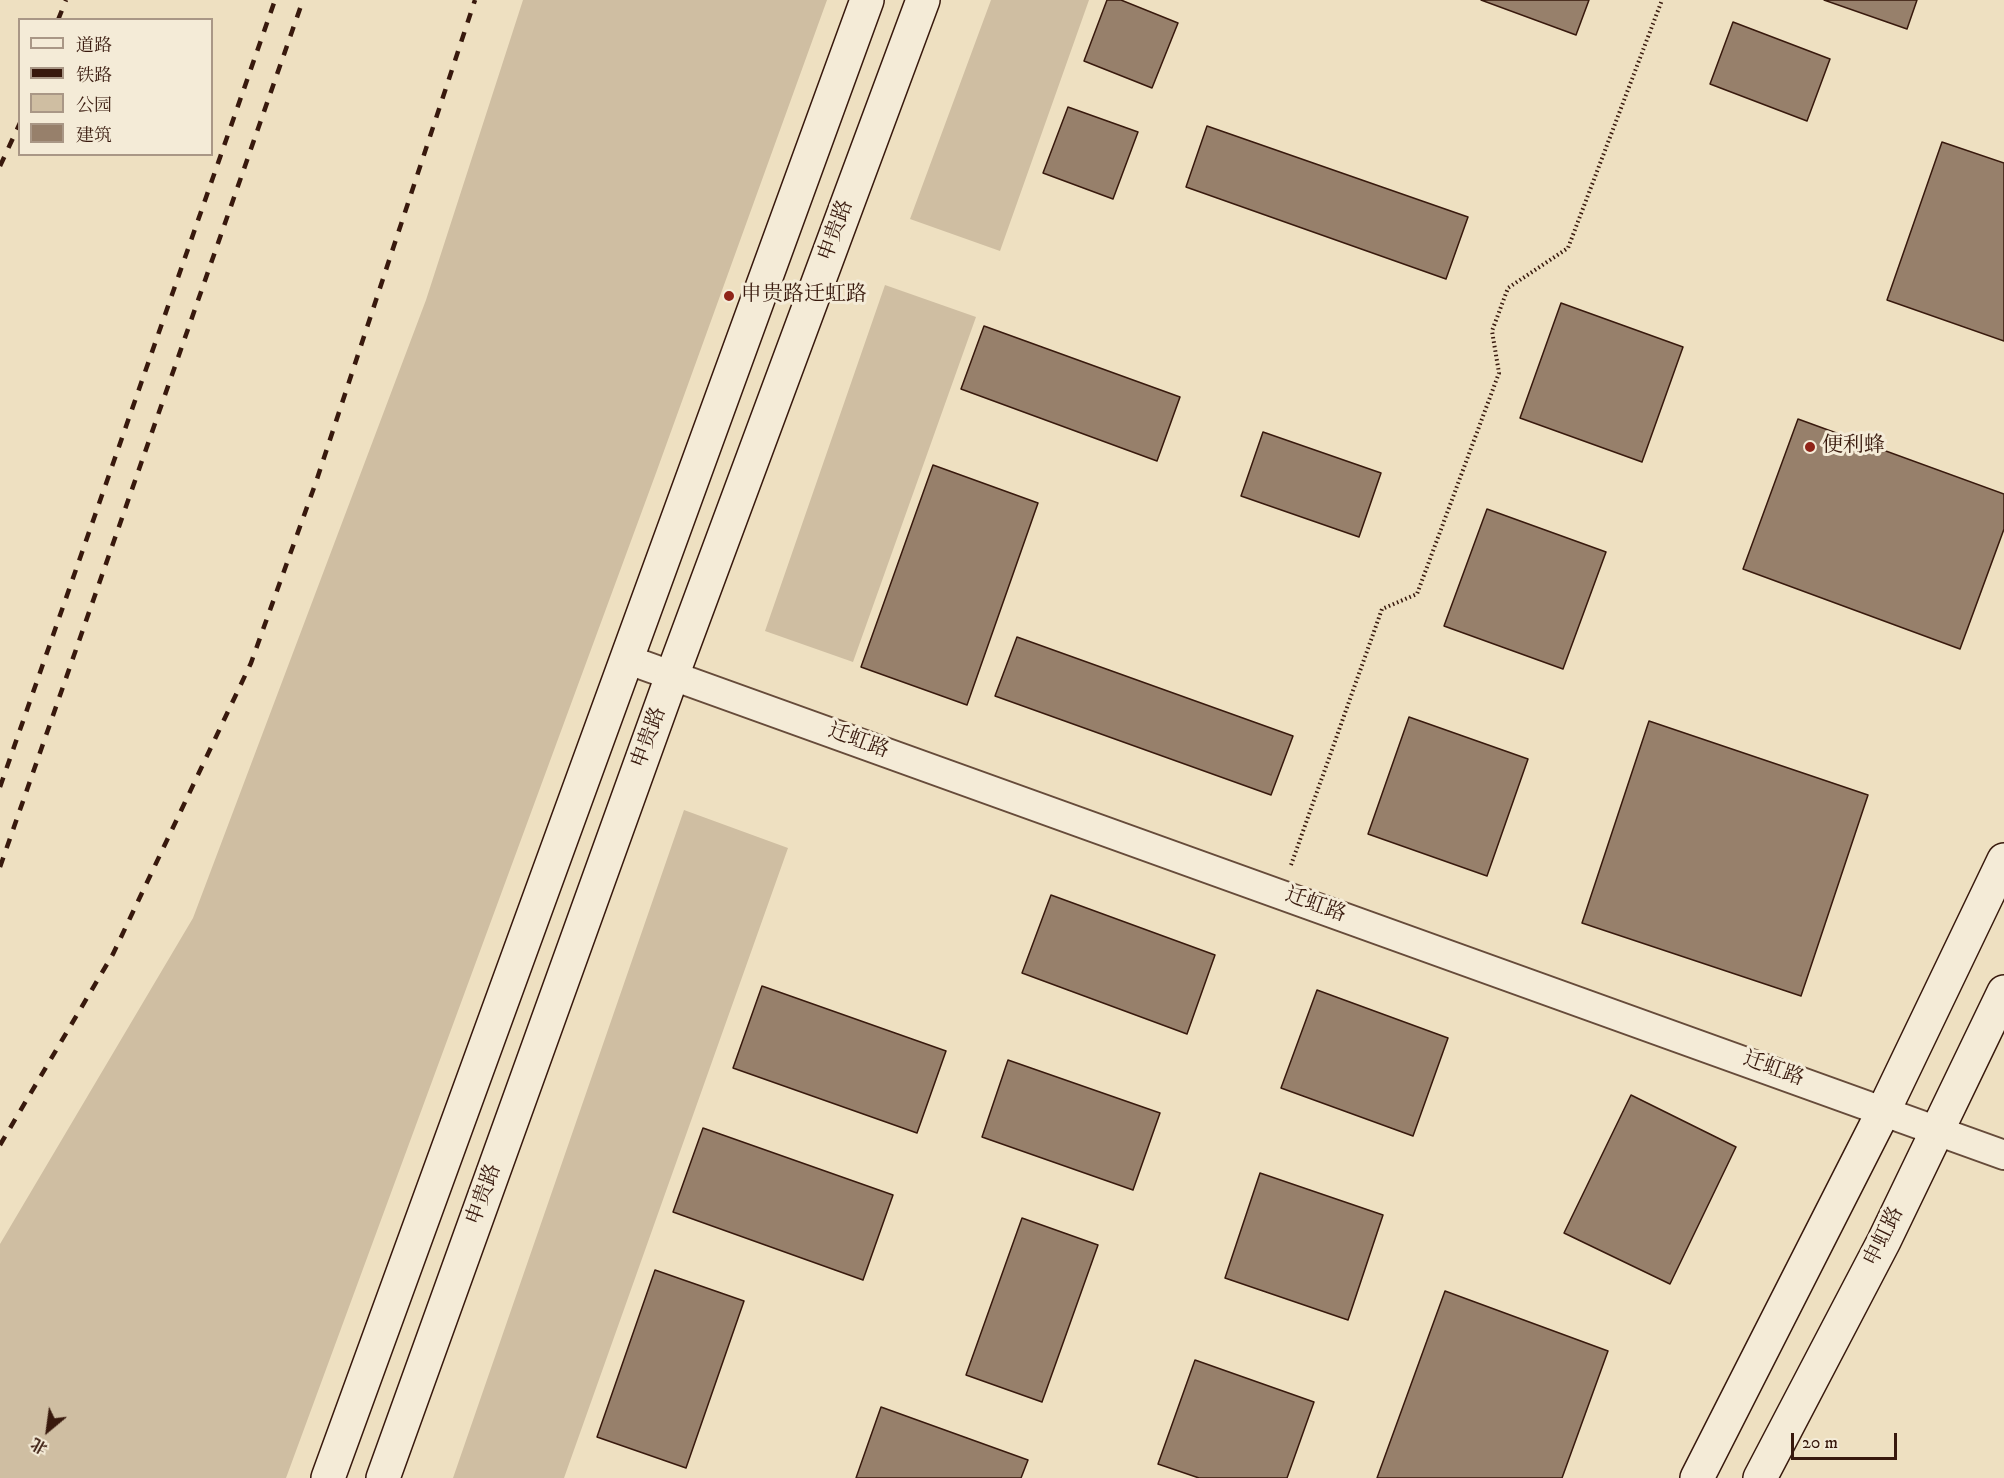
<!DOCTYPE html>
<meta charset="utf-8">
<style>
body{margin:0}
#map{position:relative;width:2004px;height:1478px;overflow:hidden;background:#eee0c1;font-family:"IM FELL DW Pica","Noto Serif SC",serif}
canvas{display:block}
.legend{position:absolute;left:18px;top:18px;width:195px;height:138px;box-sizing:border-box;background:#f4ebd7;border:2px solid #a99786;margin:0;padding:8px 10px;list-style:none;font-size:18px;color:#38190d}
.legend li{display:flex;align-items:center;gap:12px;height:30px}
.legend b{width:30px;border:2px solid #a99786}
.north{position:absolute;left:18px;top:1400px;width:60px;height:60px;-webkit-text-stroke:4px #f4ebd7;paint-order:stroke;rotate:209deg;font-size:16px;font-weight:700;line-height:24px;text-align:center;color:#38190d}
.north::after{content:'';display:block;margin:auto;width:21px;height:27px;background:#38190d;clip-path:polygon(50% 0,100% 100%,50% 72%,0 100%)}
.scale{position:absolute;left:1791px;top:1433px;width:106px;height:27px;box-sizing:border-box;border:3px solid #38190d;border-top:0;padding-left:8px;font-size:18px;line-height:21px;white-space:nowrap;color:#38190d;-webkit-text-stroke:4px #f4ebd7;paint-order:stroke}
</style>
<div id="map">
<canvas width="2004" height="1478"></canvas>
<ul class="legend">
<li><b style="height:8px;background:#f4ebd7"></b>道路</li>
<li><b style="height:8px;background:#38190d"></b>铁路</li>
<li><b style="height:16px;background:#cfbea2"></b>公园</li>
<li><b style="height:16px;background:#97806b"></b>建筑</li>
</ul>
<div class="north">北</div>
<div class="scale">20 m</div>
</div>
<script>
const ctx = document.querySelector('canvas').getContext('2d');
ctx.lineJoin = 'round';
function fill(path, color) { ctx.fillStyle = color; ctx.fill(path, 'evenodd'); }
const shape = rows => new Path2D(rows.map(r => 'M' + r).join(''));
function stroke(path, color, width, dash) { ctx.strokeStyle = color; ctx.lineWidth = width; ctx.lineCap = dash ? 'butt' : 'round'; ctx.setLineDash(dash || []); ctx.stroke(path); }
function drawText(font, color, halo, rows, align = 'center') {
  ctx.font = font + ' "IM FELL DW Pica","Noto Serif SC",serif'; ctx.lineWidth = 6; ctx.setLineDash([]); ctx.textBaseline = 'middle'; ctx.strokeStyle = halo; ctx.fillStyle = color; for (const [text, x, y, turn = 0] of rows) {
    ctx.save(); ctx.translate(x, y); ctx.rotate((+turn || 0) * Math.PI / 180); ctx.textAlign = isNaN(turn) ? turn : align; if (halo) ctx.strokeText(text, 0, 0); ctx.fillText(text, 0, 0); ctx.restore();
  }
}
fill(shape([
 [523,0,827,0,656,473,286,1478,0,1478,0,1244,193,918,426,300],
 [991,0,1089,0,1000,251,910,219],
 [885,285,976,317,853,662,765,631],
 [684,810,788,848,564,1478,453,1478]
]), '#cfbea2');
const building = shape([
 [1107,0,1121,0,1178,23,1152,88,1084,61,1107,0],
 [1481,0,1589,0,1576,35,1481,0],
 [1824,0,1917,0,1907,29,1824,0],
 [1733,22,1830,59,1807,121,1710,84,1733,22],
 [1068,107,1138,132,1113,199,1043,173,1068,107],
 [1207,126,1468,217,1446,279,1186,187,1207,126],
 [1942,142,2004,163,2004,341,1887,300,1942,142],
 [1561,303,1683,347,1642,462,1520,418,1561,303],
 [984,326,1180,397,1157,461,961,389,984,326],
 [1798,419,2004,494,2004,529,1960,649,1743,569,1798,419],
 [1263,432,1381,473,1359,537,1241,496,1263,432],
 [933,465,1038,503,967,705,861,667,933,465],
 [1487,509,1606,552,1563,669,1444,626,1487,509],
 [1017,637,1293,736,1271,795,995,696,1017,637],
 [1409,717,1528,759,1487,876,1368,834,1409,717],
 [1649,721,1868,795,1801,996,1582,923,1649,721],
 [1051,895,1215,955,1187,1034,1022,973,1051,895],
 [762,986,946,1051,917,1133,733,1068,762,986],
 [1317,990,1448,1038,1413,1136,1281,1088,1317,990],
 [1008,1060,1160,1113,1133,1190,982,1137,1008,1060],
 [1631,1095,1736,1147,1670,1284,1564,1233,1631,1095],
 [703,1128,893,1195,863,1280,673,1212,703,1128],
 [1260,1173,1383,1215,1348,1320,1225,1278,1260,1173],
 [1022,1218,1098,1245,1042,1402,966,1375,1022,1218],
 [655,1270,744,1301,686,1468,597,1437,655,1270],
 [1445,1291,1608,1351,1562,1478,1377,1478,1445,1291],
 [1195,1360,1314,1402,1287,1478,1199,1478,1158,1464,1195,1360],
 [881,1407,1028,1460,1021,1478,856,1478,881,1407]
]);
fill(building, '#97806b');
stroke(building, '#38190d', 1.5);
const street = shape([
 [626,659,2004,1155]
]);
const secondary = shape([
 [328,1478,867,0],
 [383,1478,672,676,923,0],
 [1697,1478,1884,1110,2004,860],
 [1760,1478,1884,1241,2004,992]
]);
stroke(street, '#664b3a', 32);
stroke(secondary, '#38190d', 36);
stroke(shape([
 [1291,865,1382,609,1417,594,1499,373,1492,331,1508,288,1568,248,1662,0]
]), '#38190d', 4, [1.5, 3]);
stroke(street, '#f4ebd7', 28);
stroke(secondary, '#f4ebd7', 33);
stroke(shape([
 [58,20,66,0],
 [0,166,20,123],
 [0,787,275,0],
 [0,867,303,0],
 [0,1145,113,954,251,663,316,482,475,0]
]), '#38190d', 4.5, [10, 10]);
for (const [x, y, r, color] of [
 [729,296,6,"#8f2418"],
 [1810,447,6,"#8f2418"]
]) { const dot = new Path2D(); dot.arc(x, y, r, 0, 2 * Math.PI); ctx.fillStyle = color; ctx.fill(dot); stroke(dot, '#f4ebd7', 2); }
drawText('21px', '#38190d', '#f4ebd7', [
 ["申贵路",837,231,-70],
 ["申贵路",650,738,-70],
 ["迁虹路",858,742,20],
 ["迁虹路",1315,906,20],
 ["迁虹路",1773,1070,20],
 ["申贵路",485,1195,-70],
 ["申虹路",1885,1237,-64]
]);
drawText('21px', '#38190d', '#f4ebd7', [
 ["申贵路迁虹路",741,296],
 ["便利蜂",1822,447]
], 'left');
</script>
